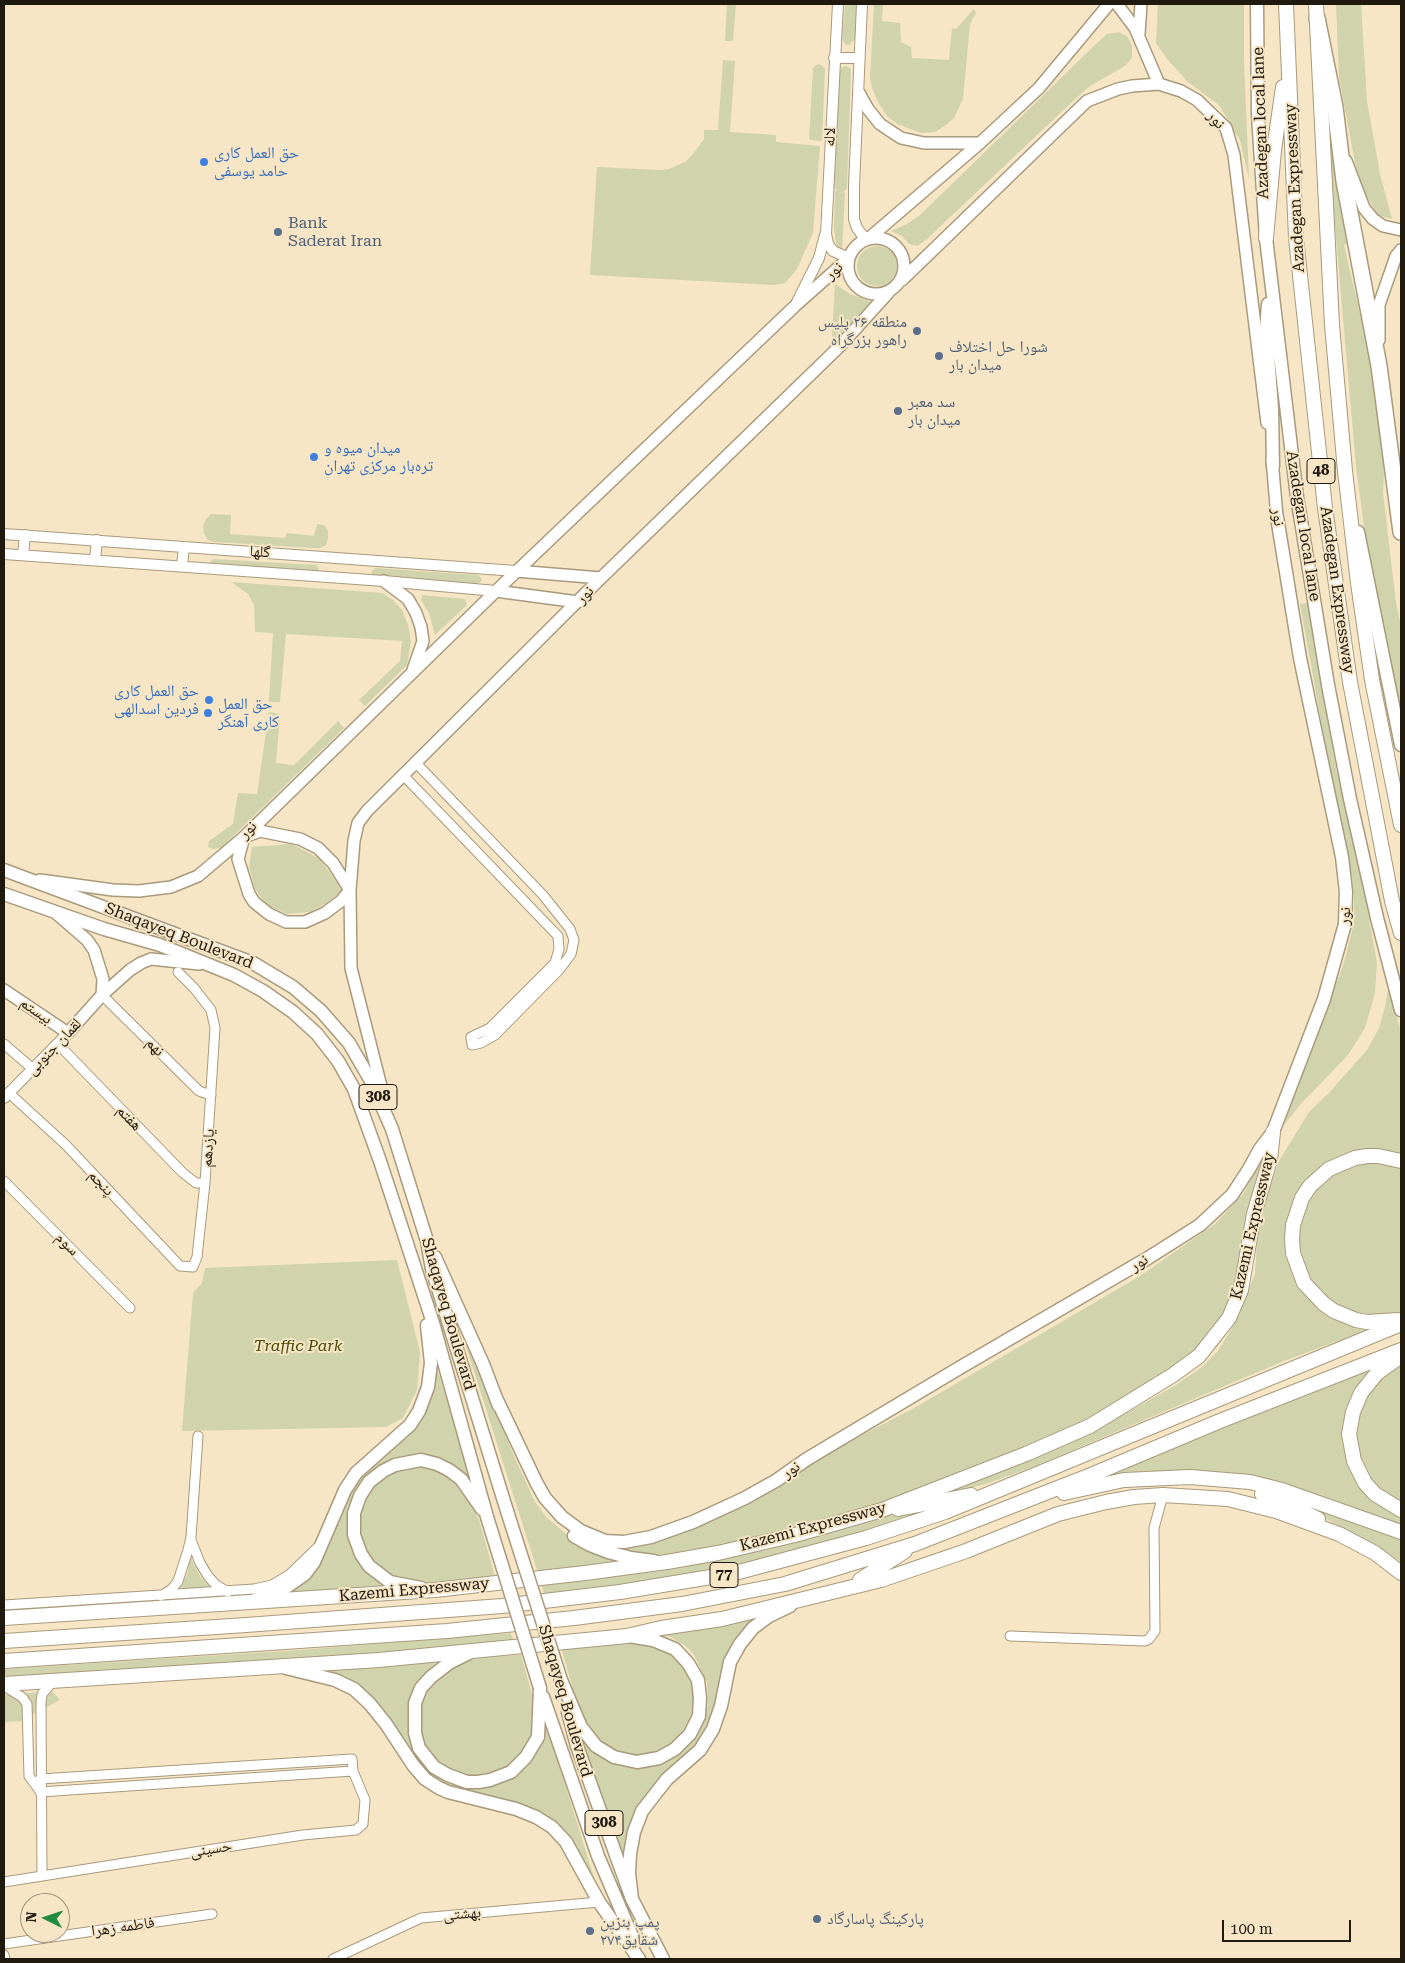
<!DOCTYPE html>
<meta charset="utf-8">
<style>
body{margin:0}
#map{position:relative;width:1405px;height:1963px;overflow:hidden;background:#f6e6c6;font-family:"Roboto Serif",serif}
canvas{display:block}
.frame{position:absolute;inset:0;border:5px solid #201a0e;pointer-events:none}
.north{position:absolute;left:20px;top:1893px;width:50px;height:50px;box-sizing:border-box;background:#f6e6c6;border:1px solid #a0947c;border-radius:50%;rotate:274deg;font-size:14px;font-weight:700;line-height:20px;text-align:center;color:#201a0e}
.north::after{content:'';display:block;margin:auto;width:18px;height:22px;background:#238c43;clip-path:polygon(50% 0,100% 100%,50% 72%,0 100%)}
.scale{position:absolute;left:1222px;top:1920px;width:129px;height:22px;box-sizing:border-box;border:2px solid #201a0e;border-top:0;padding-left:6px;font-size:15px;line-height:18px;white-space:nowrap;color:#201a0e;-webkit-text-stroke:4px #f6e6c6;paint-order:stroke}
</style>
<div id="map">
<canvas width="1405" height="1963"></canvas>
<div class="frame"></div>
<div class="north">N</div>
<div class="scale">100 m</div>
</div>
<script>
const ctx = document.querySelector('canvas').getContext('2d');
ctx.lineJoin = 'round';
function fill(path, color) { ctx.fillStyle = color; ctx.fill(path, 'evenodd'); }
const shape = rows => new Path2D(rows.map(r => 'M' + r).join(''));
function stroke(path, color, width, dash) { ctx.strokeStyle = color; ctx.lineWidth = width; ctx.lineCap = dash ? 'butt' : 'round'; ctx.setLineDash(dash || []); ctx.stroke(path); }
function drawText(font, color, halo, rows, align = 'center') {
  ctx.font = font + ' "Roboto Serif","Noto Naskh Arabic",serif'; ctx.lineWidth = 4; ctx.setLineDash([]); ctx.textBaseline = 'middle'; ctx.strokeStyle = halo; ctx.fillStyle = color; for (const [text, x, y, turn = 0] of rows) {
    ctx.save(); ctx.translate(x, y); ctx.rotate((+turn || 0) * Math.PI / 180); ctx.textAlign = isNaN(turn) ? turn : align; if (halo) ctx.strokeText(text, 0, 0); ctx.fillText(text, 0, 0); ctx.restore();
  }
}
fill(shape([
 [727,4,736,4,733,41,725,41],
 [845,4,857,4,855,39,849,45,845,44,842,38],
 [874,4,883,4,882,21,900,23,901,42,911,47,912,58,949,60,952,28,956,29,974,9,976,13,970,24,963,99,954,118,946,125,935,132,921,133,897,124,887,116,879,104,873,91,870,78],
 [1158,4,1244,4,1244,61,1249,179,1240,140,1219,105,1188,82,1167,59,1156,43],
 [1336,4,1361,4,1367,101,1380,174,1392,219,1378,215,1359,184,1339,77],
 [1119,32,1128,37,1132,46,1132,58,1125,66,1090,86,1073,101,926,240,917,246,909,244,902,236,891,231,907,224,920,215,1097,43,1107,34],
 [723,60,735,61,730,132,776,135,776,142,820,146,813,233,797,269,785,283,774,285,590,275,597,167,660,170,669,169,685,162,693,154,704,139,704,130,718,130],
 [820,64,825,69,822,141,810,140,809,138,813,68,816,65],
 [846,66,851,69,847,187,845,191,840,193,845,192,842,252,836,244,834,228,835,191,837,191,834,186,840,71,842,67],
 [1329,112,1349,242,1344,245,1370,357,1381,436,1384,474,1383,493,1396,603,1401,626,1401,727,1373,595,1356,466,1331,181],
 '857 266a20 20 0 1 1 40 0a20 20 0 1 1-40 0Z',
 [835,284,850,294,872,302,827,353,832,337],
 [211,514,231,515,230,534,285,538,287,533,314,536,317,524,324,525,328,531,328,538,326,545,320,548,312,548,214,542,208,540,204,534,203,526,206,519],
 [213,559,316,565,319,569,316,572,212,565,210,562],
 [375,568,478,575,482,579,481,582,477,584,373,576,371,572],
 [231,582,382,593,393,600,402,610,408,625,411,641,407,665,365,706,359,700,400,661,402,641,286,634,280,702,269,702,273,633,255,632,254,605,248,594],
 [422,595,465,599,467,605,435,635,429,613,421,600],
 [1308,603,1336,769,1360,868,1377,963,1375,993,1365,1028,1348,1055,1299,1106,1284,1125,1300,1077,1343,966,1354,923,1354,894,1347,848,1329,765,1300,604],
 [269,712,280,714,276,763,294,765,338,721,344,728,221,848,213,849,208,847,209,841,233,824,238,793,257,794],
 [292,844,320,859,342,890,327,903,309,912,287,914,267,905,255,889,249,867,252,847],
 [1389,984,1401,1033,1401,1154,1376,1150,1324,1168,1287,1241,1292,1274,1310,1299,1388,1326,1351,1336,1284,1361,1035,1466,989,1483,934,1498,1091,1433,1176,1385,1202,1367,1218,1351,1232,1328,1255,1274,1257,1243,1267,1194,1279,1161,1309,1112,1328,1094,1367,1050,1379,1028,1385,1007],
 [1268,1148,1251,1208,1240,1277,1229,1307,1222,1321,1211,1336,1193,1353,1178,1365,1076,1428,930,1486,813,1524,730,1545,679,1555,655,1557,628,1554,611,1550,596,1544,566,1526,544,1504,521,1461,542,1497,554,1513,568,1526,596,1542,612,1548,625,1547,658,1540,689,1529,758,1497,826,1454,916,1407,1140,1276,1215,1224,1243,1194],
 [1374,1160,1401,1166,1401,1316,1363,1319,1334,1306,1309,1281,1297,1245,1298,1226,1303,1208,1313,1191,1340,1169],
 [397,1260,420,1352,417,1390,403,1418,386,1427,182,1431,193,1293,202,1283,205,1268],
 [454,1308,513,1454,535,1502,547,1518,575,1541,645,1562,538,1573],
 [433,1355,475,1492,419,1455,391,1461,380,1467,349,1533,393,1587,280,1595,300,1586,313,1572,328,1548,347,1496,362,1474,410,1432],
 [1387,1360,1371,1372,1347,1455,1401,1516,1401,1527,1227,1474,1199,1471,1167,1471,1130,1474,1090,1483,1241,1419],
 [1401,1362,1401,1504,1390,1499,1374,1485,1361,1466,1355,1428,1359,1411,1366,1397,1385,1372],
 [417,1467,438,1470,454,1480,471,1502,479,1520,495,1577,426,1584,411,1583,399,1580,381,1571,368,1556,360,1533,359,1520,367,1495,386,1476,397,1471],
 [1274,1491,1401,1537,1401,1562,1377,1546],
 [953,1502,811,1548,721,1569,607,1587,544,1594,541,1584],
 [190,1552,193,1563,201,1578,215,1591,180,1589,188,1572],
 [765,1613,722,1671,714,1709,701,1738,687,1755,649,1791,639,1804,627,1835,625,1858,623,1859,579,1731,645,1767,655,1765,671,1759,682,1751,697,1732,708,1706,707,1682,693,1653,684,1645,671,1637,654,1634],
 [511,1633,514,1644,413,1652,4,1679,4,1669,299,1650],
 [642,1641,672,1651,684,1665,693,1686,694,1707,686,1731,673,1744,652,1755,626,1756,603,1746,586,1728,576,1700,562,1650],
 [521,1655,533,1698,534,1724,531,1737,525,1750,515,1762,502,1770,490,1775,474,1777,459,1775,443,1766,430,1753,422,1740,419,1724,420,1708,424,1693,445,1670,468,1661,485,1657],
 [438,1662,430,1668,416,1685,410,1700,408,1711,409,1730,419,1756,482,1787,497,1784,511,1778,528,1765,538,1750,544,1732,545,1720,596,1884,569,1836,451,1789,428,1774,415,1760,376,1701,356,1683,336,1673,320,1670],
 [52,1691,60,1700,21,1721,4,1722,4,1695]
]), '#d0d3ac');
const minor = shape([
 [403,775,558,936,559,949,555,963,490,1028,471,1037,472,1045,481,1043,495,1035,559,970,571,954,574,940,570,929,543,895,416,763],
 [102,995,199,1091,211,1095],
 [4,1044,33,1069],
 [58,1044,183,1173,196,1183,205,1183],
 [9,1093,66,1145,180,1266,193,1267,197,1257,205,1183,215,1028,211,1010,194,988,178,972],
 [4,1181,130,1308],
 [191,1540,200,1563,208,1576,216,1585,228,1592],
 [161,1596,172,1589,178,1581,188,1550,191,1537,198,1436],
 [4,1605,254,1589,272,1585,289,1575,318,1547],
 [1010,1636,1145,1641,1149,1639,1155,1631,1154,1528,1163,1495],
 [4,1686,22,1697,27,1704,29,1776,40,1791],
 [40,1779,352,1759,353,1771,40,1792],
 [42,1876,41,1703,42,1694,53,1681],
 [4,1882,303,1835,356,1830,363,1824,365,1800,353,1771],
 [4,1944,212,1914],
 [4,1955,5,1959],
 [333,1959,421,1918,599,1902]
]);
const tertiary = shape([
 [838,4,826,234,828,244,833,251,849,258],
 [862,4,854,186,854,219,857,228,862,235,868,239],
 [834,58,859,58],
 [797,302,819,258,825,235],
 [4,534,516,571],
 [4,554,384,581,496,591],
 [23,555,25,535],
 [95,560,97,540],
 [182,566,184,547],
 [4,1098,68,1033]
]);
const secondary = shape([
 [1117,4,1135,28,1159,84],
 [1139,34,1141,4],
 [859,93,868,109,880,124,901,138,924,143,980,143],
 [1346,161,1364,208,1373,219,1383,226,1401,230],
 '848 266a28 28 0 1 1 56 0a28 28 0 1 1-56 0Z',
 [868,239,980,143,1039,88,1109,4],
 [902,280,1087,101,1118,89,1132,86,1159,84,1181,91,1197,100,1226,128,1234,155,1267,423],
 [1379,340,1379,305,1396,256,1401,250],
 [1272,459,1277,517],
 [516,571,601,578],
 [384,581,408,599,416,613,421,627,423,641,413,670],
 [496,591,578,602],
 [260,831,300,839,318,848,333,863,350,890,341,901,325,913,305,922,286,922,269,914,254,902,249,894,238,859,244,837,260,831],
 [40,880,113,890,139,891,171,887,198,876,244,837,496,591,796,305,849,258],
 [57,914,87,940,94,950,103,979,102,995],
 [4,990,68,1033,102,995,130,970,141,963,151,959,199,964],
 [386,1106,351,968,350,890,354,841,358,823,367,811,601,578,840,346,888,293]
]);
const primary = shape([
 [1257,4,1258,115,1266,238,1297,497,1328,685,1350,799,1377,918,1401,1010],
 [1268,304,1266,330,1272,408,1273,466],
 [1358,532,1401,745],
 [4,870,253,963,293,987,321,1011,349,1043,371,1081,392,1129,427,1241,432,1269,507,1511],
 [4,894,104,929,160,945,234,975,263,991,293,1012,317,1034,338,1061,354,1089,380,1161,433,1323,487,1517],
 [435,1257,483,1364,499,1406],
 [497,1400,536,1482,545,1498,562,1517,581,1531,605,1541,624,1542,651,1537,693,1522,745,1498,777,1480,807,1459,961,1367,1148,1258,1200,1225,1232,1195,1249,1169,1260,1149,1273,1132,1324,999,1345,924,1346,892,1342,857,1300,658,1277,517],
 [574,1536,590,1545,608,1552,631,1558,654,1561],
 [421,1588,390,1582,369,1566,361,1554,354,1535,354,1513,360,1496,369,1482,383,1471,395,1465,421,1460,437,1464,449,1470,461,1479,482,1509],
 [255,1600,282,1590,305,1574,314,1562,345,1490,356,1473,410,1425,419,1411,428,1387,431,1363,427,1325],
 [471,1652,449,1663,431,1677,421,1688,415,1703,415,1733,419,1748,434,1767,448,1775,467,1782,478,1782,490,1780,511,1772,526,1757,538,1737,540,1688],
 [286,1668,335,1680,354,1689,370,1704,386,1724,413,1765,425,1779,439,1788,448,1792,516,1809,536,1817,552,1827,566,1842,599,1902,639,1959],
 [561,1680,581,1727,596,1746,614,1757,637,1762,659,1758,675,1749,690,1734,699,1716,700,1698,698,1680,688,1663,675,1649,653,1640,629,1636],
 [543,1697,598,1856,635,1943],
 [568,1712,577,1746,617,1858,632,1899,663,1959],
 [632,1899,629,1873,630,1854,634,1832,642,1811,667,1779,700,1750,713,1729,721,1706,730,1662,740,1644,753,1628,769,1616,790,1606]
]);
const trunk = shape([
 [1286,4,1296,238,1325,508,1350,682,1392,901,1401,933],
 [1316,4,1332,325,1345,471,1358,583,1372,680,1401,825],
 [1266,238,1274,150,1283,87],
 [1398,1320,1367,1322,1356,1320,1334,1311,1324,1304,1304,1283,1293,1253,1292,1239,1293,1225,1302,1198,1310,1186,1329,1169,1355,1158,1367,1156,1378,1156,1401,1161],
 [1401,1356,1377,1373,1361,1393,1353,1412,1349,1434,1354,1461,1365,1483,1375,1494,1401,1510],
 [1064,1493,1124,1480,1190,1477,1250,1482,1282,1490,1401,1532],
 [1262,1494,1279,1500,1318,1519],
 [898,1509,971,1495],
 [860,1580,905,1551],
 [4,1618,435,1590,585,1573,667,1562,718,1553,795,1535,882,1510,1026,1454,1090,1426,1173,1375,1199,1356,1229,1318,1241,1290,1254,1214,1270,1160,1273,1132],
 [4,1641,246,1625,502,1606,620,1592,735,1573,866,1538,945,1512,1401,1324],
 [4,1661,447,1631,574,1618,682,1604,785,1584,915,1544,1091,1475,1220,1421,1401,1350],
 [4,1684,379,1660,627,1636,661,1628,722,1619,881,1580,966,1551,1058,1514,1106,1502,1134,1497,1163,1495,1228,1499,1276,1511,1339,1534,1375,1553,1401,1573]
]);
const motorway = shape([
 [1317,18,1335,107,1344,181,1379,366,1401,532]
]);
stroke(minor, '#a99a7c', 11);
stroke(tertiary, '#a99a7c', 12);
stroke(secondary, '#a99a7c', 14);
stroke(primary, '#a99a7c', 15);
stroke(trunk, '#a99a7c', 16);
stroke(motorway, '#a99a7c', 18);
stroke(minor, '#fff', 9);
stroke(tertiary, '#fff', 10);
stroke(secondary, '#fff', 11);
stroke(primary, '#fff', 12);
stroke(trunk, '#fff', 14);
stroke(motorway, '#fff', 15);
const primaryBridge = shape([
 [507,1511,561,1680],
 [487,1517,540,1688]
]);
stroke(primaryBridge, '#a99a7c', 15, []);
stroke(primaryBridge, '#fff', 12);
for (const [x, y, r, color] of [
 [204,162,5,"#3f7fe0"],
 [278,232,5,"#5c6f8a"],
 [917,331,5,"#5c6f8a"],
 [939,356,5,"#5c6f8a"],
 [898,411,5,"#5c6f8a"],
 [314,457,5,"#3f7fe0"],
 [209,700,5,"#3f7fe0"],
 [208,713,5,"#3f7fe0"],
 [817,1919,5,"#5c6f8a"],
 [590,1931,5,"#5c6f8a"]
]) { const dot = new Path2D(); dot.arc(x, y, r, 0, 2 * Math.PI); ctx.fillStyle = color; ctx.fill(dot); stroke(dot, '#f6e6c6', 2); }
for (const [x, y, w] of [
 [1321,471,28],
 [378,1097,38],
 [724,1575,28],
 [604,1823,38]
]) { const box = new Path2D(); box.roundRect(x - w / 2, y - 12.5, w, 25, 4); ctx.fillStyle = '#f6e6c6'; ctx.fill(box); stroke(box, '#201a0e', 1); }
drawText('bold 15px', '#201a0e', null, [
 ["48",1321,471],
 ["308",378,1097],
 ["77",724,1575],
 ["308",604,1823]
]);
drawText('16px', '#201a0e', '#f6e6c6', [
 ["نور",1216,120,50],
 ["Azadegan local lane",1261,123,-92],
 ["لاله",830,137,-87],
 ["Azadegan Expressway",1295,188,-93],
 ["نور",834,271,-42],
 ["نور",1278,517,83],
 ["Azadegan local lane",1303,526,81],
 ["گلها",260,552,4],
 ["Azadegan Expressway",1337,590,82],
 ["نور",585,595,-45],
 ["نور",248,830,-45],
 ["نور",1345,916,-85],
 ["Shaqayeq Boulevard",179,936,21],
 ["بیستم",36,1011,34],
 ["لقمان جنوبی",54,1047,-46],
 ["نهم",155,1047,45],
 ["هفتم",129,1118,46],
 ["یازدهم",208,1148,-86],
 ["پنجم",101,1183,46],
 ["Kazemi Expressway",1253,1226,-77],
 ["سوم",67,1244,45],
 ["نور",1139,1263,-31],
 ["Shaqayeq Boulevard",448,1314,74],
 ["نور",791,1470,-35],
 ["Kazemi Expressway",813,1527,-15],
 ["Kazemi Expressway",414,1590,-5],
 ["Shaqayeq Boulevard",565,1701,74],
 ["حسینی",211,1849,-9],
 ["بهشتی",462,1914,-5],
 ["فاطمه زهرا",123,1927,-8]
]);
drawText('16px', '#366cbe', '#f6e6c6', [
 ["حق العمل کاری",214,153],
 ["حامد یوسفی",214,171],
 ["میدان میوه و",324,448],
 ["تره‌بار مرکزی تهران",324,466],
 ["حق العمل کاری",199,691,"right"],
 ["فردین اسدالهی",199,709,"right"],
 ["حق العمل",218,704],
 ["کاری آهنگر",218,722]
], 'left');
drawText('16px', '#4e5e75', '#f6e6c6', [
 ["Bank",288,223],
 ["Saderat Iran",288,241],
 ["منطقه ۲۶ پلیس",907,322,"right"],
 ["راهور بزرگراه",907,340,"right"],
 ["شورا حل اختلاف",949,347],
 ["میدان بار",949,365],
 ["سد معبر",908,402],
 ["میدان بار",908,420],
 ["پارکینگ پاسارگاد",827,1919],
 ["پمپ بنزین",600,1922],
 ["۲۷۴شقایق",600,1940]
], 'left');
drawText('italic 16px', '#4a4b07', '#f6e6c6', [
 ["Traffic Park",298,1346]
]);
</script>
